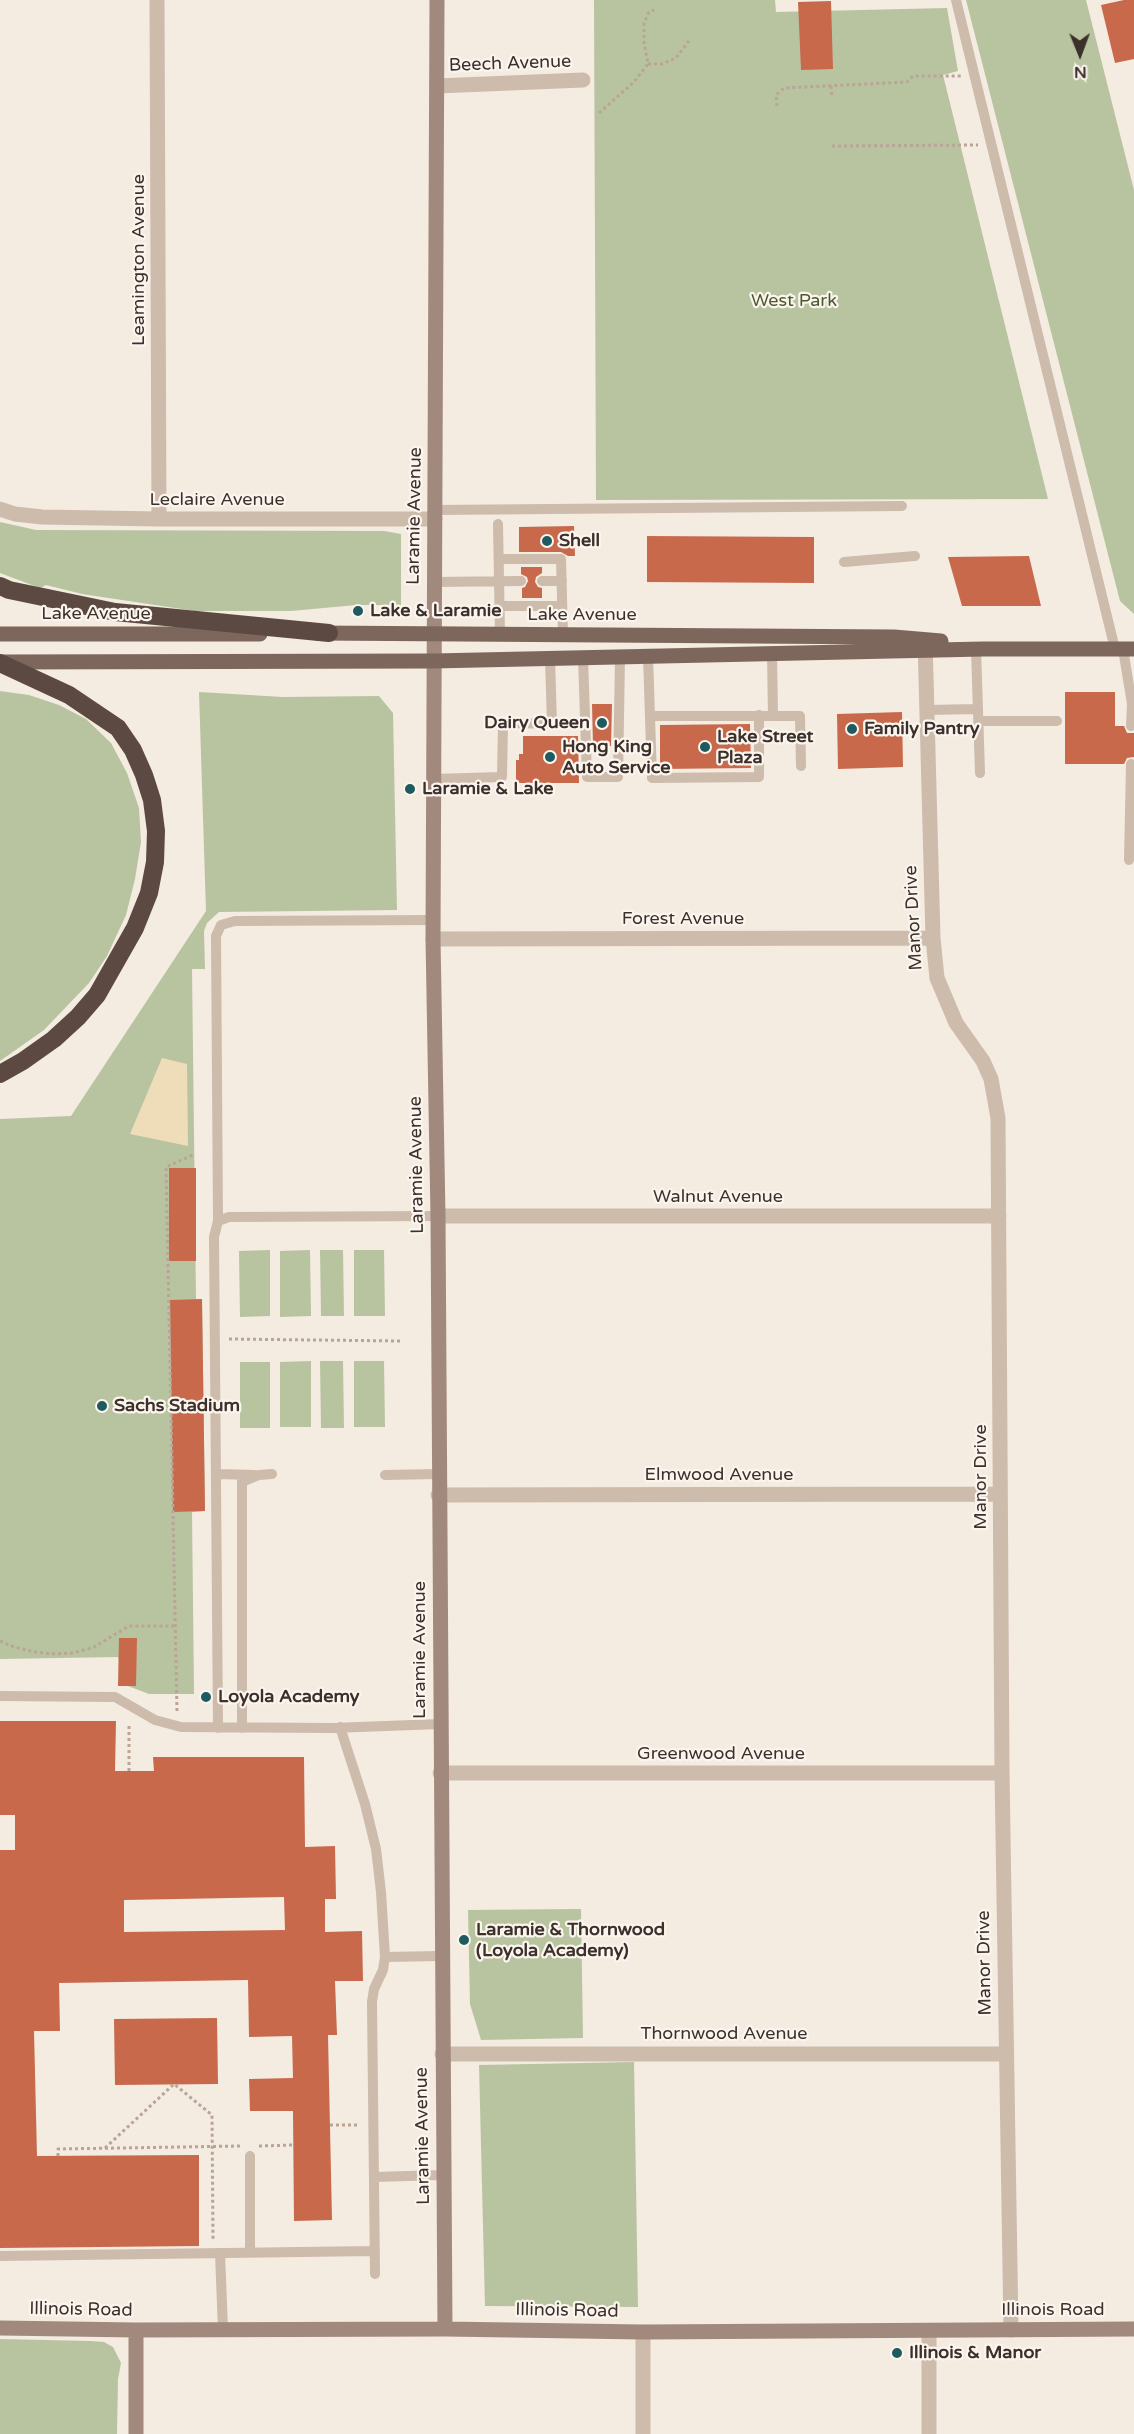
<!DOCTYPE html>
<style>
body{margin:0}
#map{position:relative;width:1134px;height:2434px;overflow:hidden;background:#f4ebe1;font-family:"Varela Round",sans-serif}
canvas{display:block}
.north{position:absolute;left:1050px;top:24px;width:60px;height:60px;-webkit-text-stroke:4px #fbf5ee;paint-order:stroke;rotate:179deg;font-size:16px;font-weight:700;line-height:24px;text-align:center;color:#3b302b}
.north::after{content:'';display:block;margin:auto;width:21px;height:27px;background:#3b302b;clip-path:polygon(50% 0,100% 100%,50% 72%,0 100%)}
</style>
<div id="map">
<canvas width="1134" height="2434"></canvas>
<div class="north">N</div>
</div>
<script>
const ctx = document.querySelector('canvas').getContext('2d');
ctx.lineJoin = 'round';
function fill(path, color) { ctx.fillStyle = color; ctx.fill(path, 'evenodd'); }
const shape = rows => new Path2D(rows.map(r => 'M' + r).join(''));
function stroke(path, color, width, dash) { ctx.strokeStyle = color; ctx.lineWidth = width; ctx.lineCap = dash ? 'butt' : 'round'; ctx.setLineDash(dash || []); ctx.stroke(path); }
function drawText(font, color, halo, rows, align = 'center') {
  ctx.font = font + ' "Varela Round",sans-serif'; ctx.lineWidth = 4.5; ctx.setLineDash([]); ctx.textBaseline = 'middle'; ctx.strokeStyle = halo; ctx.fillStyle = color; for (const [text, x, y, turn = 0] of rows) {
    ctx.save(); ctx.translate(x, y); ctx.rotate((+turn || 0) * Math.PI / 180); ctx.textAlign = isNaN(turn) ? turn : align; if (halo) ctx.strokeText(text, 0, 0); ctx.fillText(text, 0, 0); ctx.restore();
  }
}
fill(shape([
 [594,0,775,0,776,12,947,8,958,71,943,75,1048,499,596,500],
 [966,0,1086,0,1134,190,1134,614,1120,601],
 [0,522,36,530,384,531,401,534,401,605,356,605,291,611,195,611,82,594,46,585,40,588,0,573],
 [0,691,29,695,59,705,86,719,111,743,127,773,139,808,141,842,135,879,126,915,107,956,89,983,44,1030,0,1061],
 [199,692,283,697,379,696,393,713,397,910,219,912,207,923,204,931,205,969,192,969,196,1299,202,1300,205,1511,192,1512,194,1694,149,1694,128,1686,118,1657,0,1659,0,1119,71,1116,206,911],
 [270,1250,270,1316,240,1317,239,1251],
 [310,1250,311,1316,280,1317,280,1251],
 [320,1250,343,1250,344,1316,321,1316],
 [354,1250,384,1250,385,1316,354,1316],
 [311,1361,311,1427,280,1427,280,1362],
 [320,1361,343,1361,344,1428,321,1428],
 [354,1361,384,1361,385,1427,354,1427],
 [240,1362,270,1362,270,1428,240,1428],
 [581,1909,583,2038,481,2040,470,2004,468,1910],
 [634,2062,638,2307,485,2306,479,2065],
 [0,2339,91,2341,104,2342,113,2347,121,2363,118,2379,117,2434,0,2434]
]), '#b8c4a0');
fill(shape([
 [162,1058,187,1064,188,1146,130,1134]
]), '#efdcb8');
fill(shape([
 [1124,0,1134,0,1134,59,1115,63,1101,5],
 [831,1,833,69,801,70,798,2],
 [574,526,575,556,568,556,561,552,519,552,519,527],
 [647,536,814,537,814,583,647,582],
 [1029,556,1041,606,962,606,948,557],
 [521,567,542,567,542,573,536,577,535,582,538,587,542,588,542,598,522,598,522,588,525,587,528,581,527,577,521,574],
 [1065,692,1115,692,1115,726,1124,726,1127,733,1134,733,1134,757,1127,758,1124,764,1065,764],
 [592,704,612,704,611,746,593,746],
 [902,712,903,767,838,769,837,714],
 [750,724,751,768,660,769,660,725],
 [523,736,578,736,579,783,516,783,516,760,519,760,519,754,523,754],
 [169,1168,196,1168,196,1261,169,1261],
 [202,1299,205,1511,173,1512,170,1300],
 [119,1638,137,1638,136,1686,118,1686],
 [0,1721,116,1721,115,1771,154,1771,153,1757,304,1757,305,1847,335,1846,336,1899,325,1899,325,1932,362,1931,363,1981,335,1981,337,2035,328,2035,332,2220,294,2221,293,2111,250,2111,249,2079,293,2078,292,2036,249,2037,248,1980,59,1983,60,2031,34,2031,37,2156,199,2155,199,2246,0,2248,0,1850,15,1850,15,1815,0,1815],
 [284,1897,285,1930,124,1932,124,1900],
 [217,2018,218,2084,115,2085,114,2019]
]), '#c8694b');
stroke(shape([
 [648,64,662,64,676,58,689,41],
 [831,86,832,98],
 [777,106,776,95,784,88,907,82,913,76,961,76],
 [599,113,633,83,648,64,644,42,644,23,649,12,654,10],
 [832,146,978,145],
 [229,1339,400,1341],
 [0,1641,14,1647,35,1652,52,1654,73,1653,94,1647,129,1626,174,1626],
 [177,1711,166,1167,195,1154],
 [129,1726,129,1771],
 [330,2125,360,2125],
 [259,2146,293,2145],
 [105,2148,174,2084,212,2115,213,2239],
 [58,2156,58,2149,241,2146]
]), '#b9a596', 3, [3, 3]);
stroke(shape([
 [956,0,1115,649],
 [435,510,902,506],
 [498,524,500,634],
 [499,559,561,559,563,635],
 [844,562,915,556],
 [542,581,562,581],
 [434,582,521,581],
 [500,606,562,606],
 [976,649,980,773],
 [1123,649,1132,704,1131,726],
 [772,653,773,716],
 [648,656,652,778,759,777,759,715],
 [583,657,587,777,618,777,620,657],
 [550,658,552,724],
 [927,710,978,709],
 [650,716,800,716,801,766],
 [979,721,1057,721],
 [433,779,502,777,503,723,574,724],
 [1129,860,1131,764],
 [218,1221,216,936,221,925,235,921,433,920],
 [216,1474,255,1475],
 [385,1475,438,1474],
 [0,1696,115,1697,155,1720,181,1727,332,1728,440,1724],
 [340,1727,365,1804,376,1849,381,1892,385,1957,383,1970,374,1989,372,2002,375,2274],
 [218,1728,214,1237,218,1221,229,1217,438,1216],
 [242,1728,242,1482,259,1475,272,1474],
 [385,1957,441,1956],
 [250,2156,250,2252],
 [374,2177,443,2175],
 [220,2253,223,2330],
 [0,2256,375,2251]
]), '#cdbbac', 10);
stroke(shape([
 [157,0,159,519],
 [437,86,583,80],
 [0,509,15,514,42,517,159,519,435,519],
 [925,640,933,938,937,978,956,1023,983,1061,991,1079,998,1118,1002,1773,1011,2330],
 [433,939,933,938],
 [438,1216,999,1216],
 [438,1495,1000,1494],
 [440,1773,1002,1773],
 [442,2054,1006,2054],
 [929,2331,929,2434],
 [643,2434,643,2332]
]), '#cdbbac', 15);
stroke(shape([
 [437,0,433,939,438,1216,445,2329],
 [0,2328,136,2330,445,2329,643,2332,1134,2329],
 [136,2434,136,2330]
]), '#a18a7d', 15);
stroke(shape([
 [317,633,894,637,941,641],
 [0,634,260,634],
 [0,662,433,661,983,649,1134,649]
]), '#7d675c', 15);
stroke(shape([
 [0,586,9,590,115,612,329,633],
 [0,663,69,695,118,728,133,750,144,775,152,800,156,831,155,862,149,893,135,928,97,995,78,1017,54,1039,23,1061,0,1074]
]), '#5c4a42', 18);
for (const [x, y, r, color] of [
 [547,541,6,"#1f5a5e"],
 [358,611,6,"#1f5a5e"],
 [602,723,6,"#1f5a5e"],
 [852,729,6,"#1f5a5e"],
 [705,747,6,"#1f5a5e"],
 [550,757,6,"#1f5a5e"],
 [410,789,6,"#1f5a5e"],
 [102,1406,6,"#1f5a5e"],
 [206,1697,6,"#1f5a5e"],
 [464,1940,6,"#1f5a5e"],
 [897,2353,6,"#1f5a5e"]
]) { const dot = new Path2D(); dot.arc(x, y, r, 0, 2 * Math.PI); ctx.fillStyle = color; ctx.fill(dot); stroke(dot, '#fbf5ee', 2); }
drawText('18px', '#3b302b', '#fbf5ee', [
 ["Beech Avenue",510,64,-2],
 ["Leamington Avenue",139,260,-90],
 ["Leclaire Avenue",217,500],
 ["Laramie Avenue",415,516,-89],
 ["Lake Avenue",96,614],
 ["Lake Avenue",582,615],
 ["Manor Drive",914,918,-93],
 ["Forest Avenue",683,919],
 ["Laramie Avenue",417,1165,-91],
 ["Walnut Avenue",718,1197],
 ["Elmwood Avenue",719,1475],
 ["Manor Drive",981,1477,-90],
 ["Laramie Avenue",420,1650,-90],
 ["Greenwood Avenue",721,1754],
 ["Manor Drive",985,1963,-91],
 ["Thornwood Avenue",724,2034],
 ["Laramie Avenue",423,2136,-91],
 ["Illinois Road",81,2310,1],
 ["Illinois Road",1053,2310],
 ["Illinois Road",567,2311,1]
]);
drawText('18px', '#4a5a2e', '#fbf5ee', [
 ["West Park",794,301]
]);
drawText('bold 18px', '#3b302b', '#fbf5ee', [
 ["Shell",559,541],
 ["Lake & Laramie",370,611],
 ["Dairy Queen",590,723,"right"],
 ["Family Pantry",864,729],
 ["Lake Street",717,737],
 ["Plaza",717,758],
 ["Hong King",562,747],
 ["Auto Service",562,768],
 ["Laramie & Lake",422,789],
 ["Sachs Stadium",114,1406],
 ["Loyola Academy",218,1697],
 ["Laramie & Thornwood",476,1930],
 ["(Loyola Academy)",476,1951],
 ["Illinois & Manor",909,2353]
], 'left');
</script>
